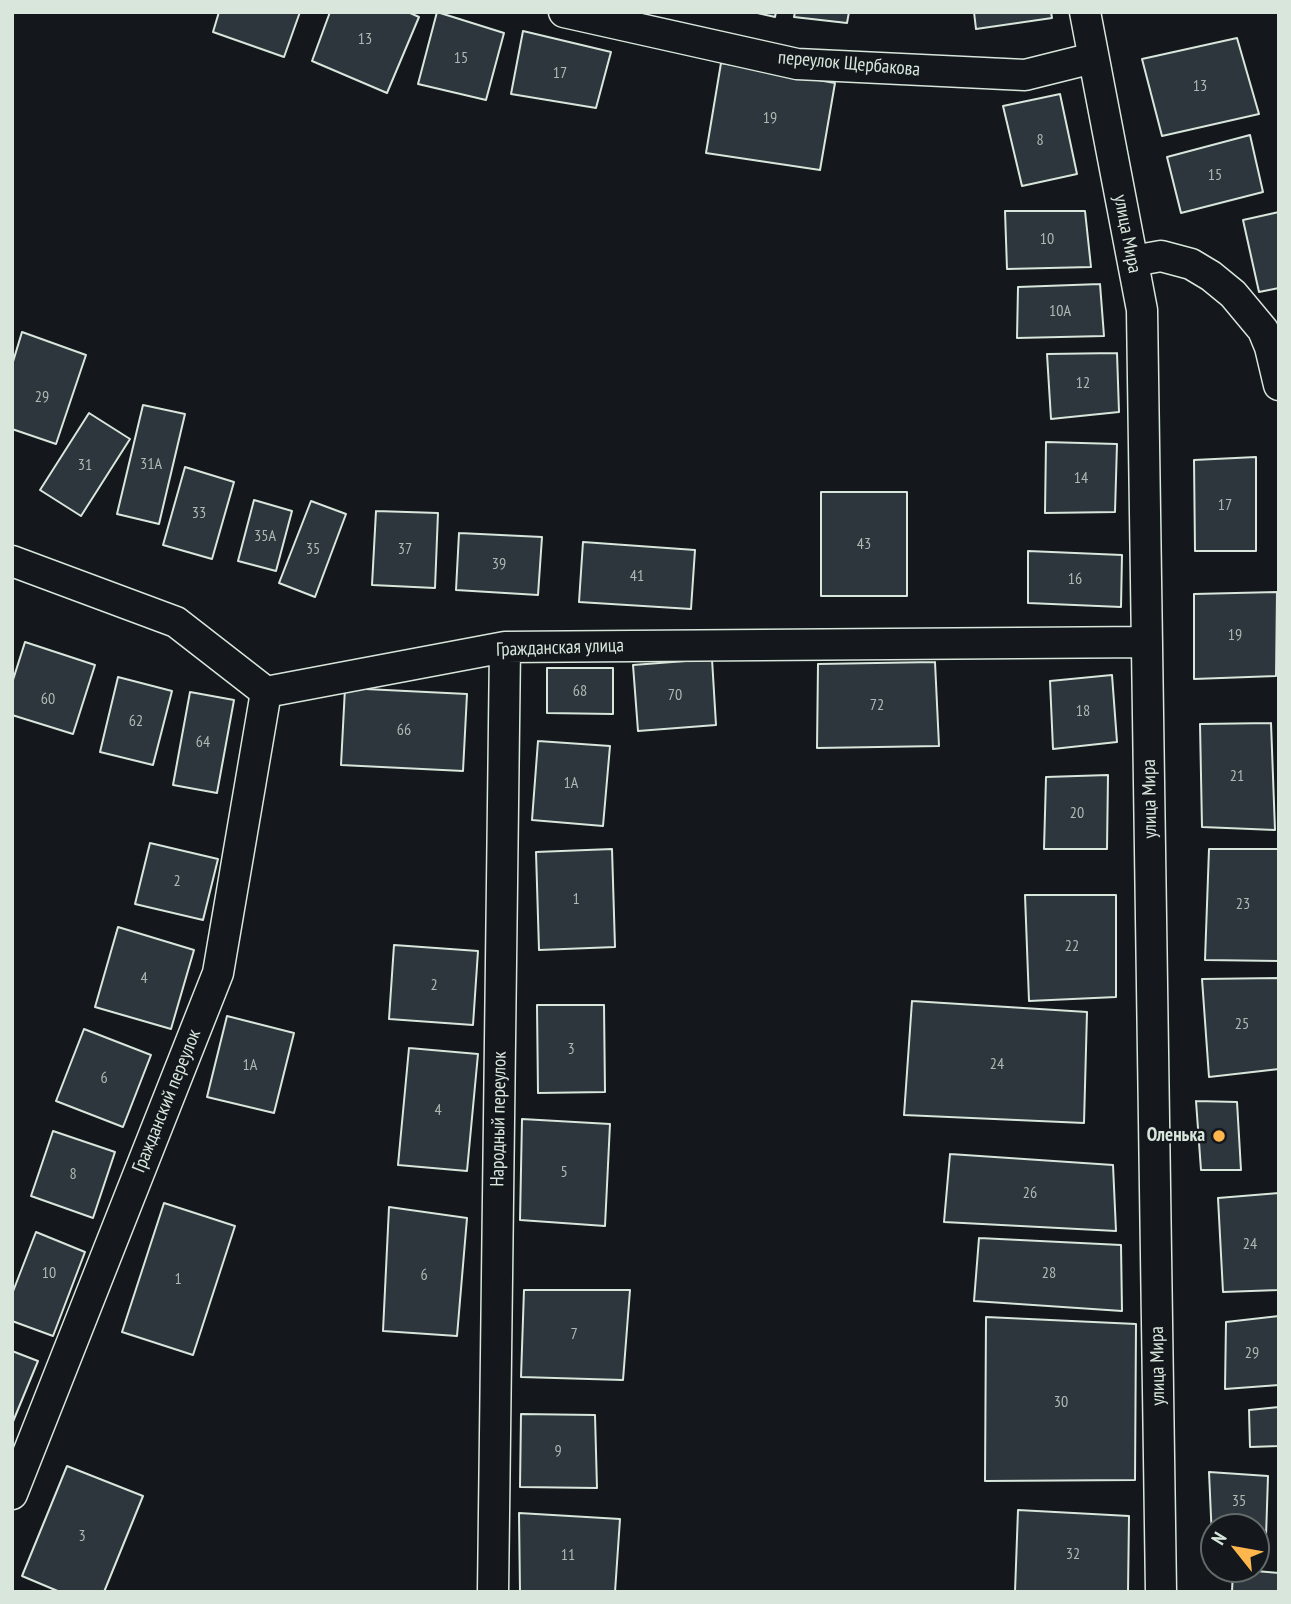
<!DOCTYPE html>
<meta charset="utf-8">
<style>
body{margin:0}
#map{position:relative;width:1291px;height:1604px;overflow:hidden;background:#14181c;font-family:"PT Sans Narrow",sans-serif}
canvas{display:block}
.frame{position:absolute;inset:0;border:14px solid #d8e6dc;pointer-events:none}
.north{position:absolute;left:1200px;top:1513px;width:70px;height:70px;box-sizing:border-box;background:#14181c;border:2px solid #626a69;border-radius:50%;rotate:301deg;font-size:19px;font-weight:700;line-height:28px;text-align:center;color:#d8e6dc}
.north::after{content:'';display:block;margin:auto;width:24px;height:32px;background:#ffb74d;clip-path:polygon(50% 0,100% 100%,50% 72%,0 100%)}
</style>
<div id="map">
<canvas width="1291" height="1604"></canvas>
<div class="frame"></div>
<div class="north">N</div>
</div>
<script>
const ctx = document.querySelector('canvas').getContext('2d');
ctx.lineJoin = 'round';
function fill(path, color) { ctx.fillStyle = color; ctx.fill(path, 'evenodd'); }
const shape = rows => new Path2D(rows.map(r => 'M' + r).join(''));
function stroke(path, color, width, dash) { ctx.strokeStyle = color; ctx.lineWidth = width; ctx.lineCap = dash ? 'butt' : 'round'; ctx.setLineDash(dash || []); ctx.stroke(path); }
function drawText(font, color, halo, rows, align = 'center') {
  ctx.font = font + ' "PT Sans Narrow",sans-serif'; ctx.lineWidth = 5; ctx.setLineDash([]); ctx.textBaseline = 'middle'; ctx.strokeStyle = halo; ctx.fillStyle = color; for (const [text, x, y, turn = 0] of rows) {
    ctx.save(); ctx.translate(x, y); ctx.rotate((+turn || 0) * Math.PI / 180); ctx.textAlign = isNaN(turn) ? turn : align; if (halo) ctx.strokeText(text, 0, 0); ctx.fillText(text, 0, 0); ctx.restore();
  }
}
const building = shape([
 [219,12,300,12,284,57,213,32,219,12],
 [330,12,408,12,419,17,387,93,312,61,330,12],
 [437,12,504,33,486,100,418,84,437,12],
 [753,12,776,12,775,17,753,12],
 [795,12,849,12,847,23,794,17,795,12],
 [974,12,1051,12,1052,18,976,29,974,12],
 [523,31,611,52,596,108,511,94,523,31],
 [1237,38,1259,114,1162,136,1142,59,1237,38],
 [721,63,835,83,820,170,706,153,721,63],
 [1060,94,1077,174,1022,186,1003,106,1060,94],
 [1250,135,1263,192,1181,213,1167,157,1250,135],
 [1005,211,1085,211,1091,267,1007,269,1005,211],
 [1279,212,1279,288,1259,292,1243,220,1279,212],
 [1100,284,1104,336,1017,338,1018,287,1100,284],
 [22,332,86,355,56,444,12,429,12,365,22,332],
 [1117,353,1119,412,1051,419,1047,354,1117,353],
 [143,405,185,414,159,524,117,514,143,405],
 [89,413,130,439,81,516,40,490,89,413],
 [1046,442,1117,444,1115,512,1045,513,1046,442],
 [1256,457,1256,551,1195,551,1194,460,1256,457],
 [185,467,234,482,212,559,163,545,185,467],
 [821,492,907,492,907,596,821,596,821,492],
 [254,500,292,511,276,571,238,561,254,500],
 [311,501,346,514,315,597,279,583,311,501],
 [376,511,438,513,435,588,372,585,376,511],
 [459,533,542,537,538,595,456,590,459,533],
 [583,542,695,550,691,609,579,602,583,542],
 [1028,551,1122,555,1121,607,1028,603,1028,551],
 [1277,592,1276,676,1194,679,1194,594,1277,592],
 [25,642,95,665,73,734,12,715,12,683,25,642],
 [712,659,716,725,638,731,633,665,712,659],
 [935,662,939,746,817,748,818,664,935,662],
 [547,668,613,668,613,714,547,713,547,668],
 [1112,675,1117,742,1053,749,1050,681,1112,675],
 [118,677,172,691,153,765,100,752,118,677],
 [345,688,467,694,463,771,341,765,345,688],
 [190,692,234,700,217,793,173,785,190,692],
 [1271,723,1275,830,1202,827,1200,724,1271,723],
 [538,741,610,746,603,826,532,820,538,741],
 [1108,775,1107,849,1044,849,1046,777,1108,775],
 [150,843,218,859,203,920,135,904,150,843],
 [612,849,615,947,539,950,536,852,612,849],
 [1209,849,1279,849,1279,961,1205,960,1209,849],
 [1025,895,1116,895,1116,997,1029,1001,1025,895],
 [118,927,194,950,171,1029,95,1007,118,927],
 [394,945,478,951,473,1025,389,1019,394,945],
 [1279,978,1279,1069,1209,1077,1202,979,1279,978],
 [912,1001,1087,1012,1084,1123,904,1115,912,1001],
 [537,1005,604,1005,605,1092,538,1093,537,1005],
 [227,1016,294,1033,274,1113,207,1097,227,1016],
 [84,1029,151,1055,123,1127,56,1101,84,1029],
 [409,1048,478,1054,467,1171,398,1165,409,1048],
 [1196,1101,1237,1102,1241,1170,1201,1170,1196,1101],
 [522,1119,610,1124,605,1226,520,1220,522,1119],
 [53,1131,115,1152,93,1218,31,1196,53,1131],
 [950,1154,1113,1165,1116,1231,944,1222,950,1154],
 [1279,1193,1279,1290,1223,1292,1218,1198,1279,1193],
 [164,1203,235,1226,193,1355,122,1332,164,1203],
 [389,1207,467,1218,457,1336,383,1331,389,1207],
 [36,1232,85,1252,53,1336,12,1321,12,1294,36,1232],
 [979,1238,1121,1245,1122,1311,974,1301,979,1238],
 [524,1290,630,1290,623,1380,521,1377,524,1290],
 [1279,1316,1279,1385,1225,1389,1226,1322,1279,1316],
 [986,1317,1136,1324,1135,1480,985,1481,986,1317],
 [12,1351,38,1361,12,1424,12,1351],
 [1279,1407,1279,1446,1250,1447,1249,1410,1279,1407],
 [521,1414,595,1415,597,1488,520,1487,521,1414],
 [67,1466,143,1496,104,1592,60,1592,22,1576,67,1466],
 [1209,1472,1268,1476,1266,1537,1256,1537,1256,1527,1214,1527,1212,1539,1209,1472],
 [1018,1510,1129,1516,1128,1592,1015,1592,1018,1510],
 [519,1513,620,1519,615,1592,520,1592,519,1513],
 [1233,1569,1279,1573,1279,1592,1232,1592,1233,1569]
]);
fill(building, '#2c363c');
stroke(building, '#d8e6dc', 2);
const street = shape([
 [564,12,797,64,1025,75,1093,58],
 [1085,12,1142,310,1161,1592],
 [1133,261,1161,256,1191,264,1211,276,1233,294,1263,330,1270,347,1279,385],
 [12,561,176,622,266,692,505,647,1147,642],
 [12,1494,218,973,266,692],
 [493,1592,505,647]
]);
stroke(street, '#d8e6dc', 33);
stroke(street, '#14181c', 30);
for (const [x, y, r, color] of [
 [1219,1136,7,"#ffb74d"]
]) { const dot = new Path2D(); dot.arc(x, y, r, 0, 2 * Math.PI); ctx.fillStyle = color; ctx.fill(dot); stroke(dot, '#14181c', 2.5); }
drawText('16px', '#adbab4', null, [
 ["13",365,39],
 ["15",461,58],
 ["17",560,73],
 ["13",1200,86],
 ["19",770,118],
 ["8",1040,140],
 ["15",1215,175],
 ["10",1047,239],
 ["10А",1060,311],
 ["12",1083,383],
 ["29",42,397],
 ["31А",151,464],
 ["31",85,465],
 ["14",1081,478],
 ["17",1225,505],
 ["33",199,513],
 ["35А",265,536],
 ["43",864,544],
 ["35",313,549],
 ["37",405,549],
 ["39",499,564],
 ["41",637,576],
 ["16",1075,579],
 ["19",1235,635],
 ["68",580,691],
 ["70",675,695],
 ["60",48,699],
 ["72",877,705],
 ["18",1083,711],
 ["62",136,721],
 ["66",404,730],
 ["64",203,742],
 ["21",1237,776],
 ["1А",571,783],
 ["20",1077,813],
 ["2",177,881],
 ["1",576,899],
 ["23",1243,904],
 ["22",1072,946],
 ["4",144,978],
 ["2",434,985],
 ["25",1242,1024],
 ["3",571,1049],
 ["24",997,1064],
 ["1А",250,1065],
 ["6",104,1078],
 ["4",438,1110],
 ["5",564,1172],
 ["8",73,1174],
 ["26",1030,1193],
 ["24",1250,1244],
 ["10",49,1273],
 ["28",1049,1273],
 ["6",424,1275],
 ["1",178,1279],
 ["7",574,1334],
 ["29",1252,1353],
 ["30",1061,1402],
 ["9",558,1451],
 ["35",1239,1501],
 ["3",82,1536],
 ["32",1073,1554],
 ["11",568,1555]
]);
drawText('19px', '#d8e6dc', '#14181c', [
 ["переулок Щербакова",849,64,5],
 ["улица Мира",1127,234,79],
 ["Гражданская улица",560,648,-2],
 ["улица Мира",1150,799,-91],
 ["Гражданский переулок",167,1101,-68],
 ["Народный переулок",499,1119,-89],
 ["улица Мира",1158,1366,-91]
]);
drawText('bold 19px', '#d8e6dc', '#14181c', [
 ["Оленька",1205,1136]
], 'right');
</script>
